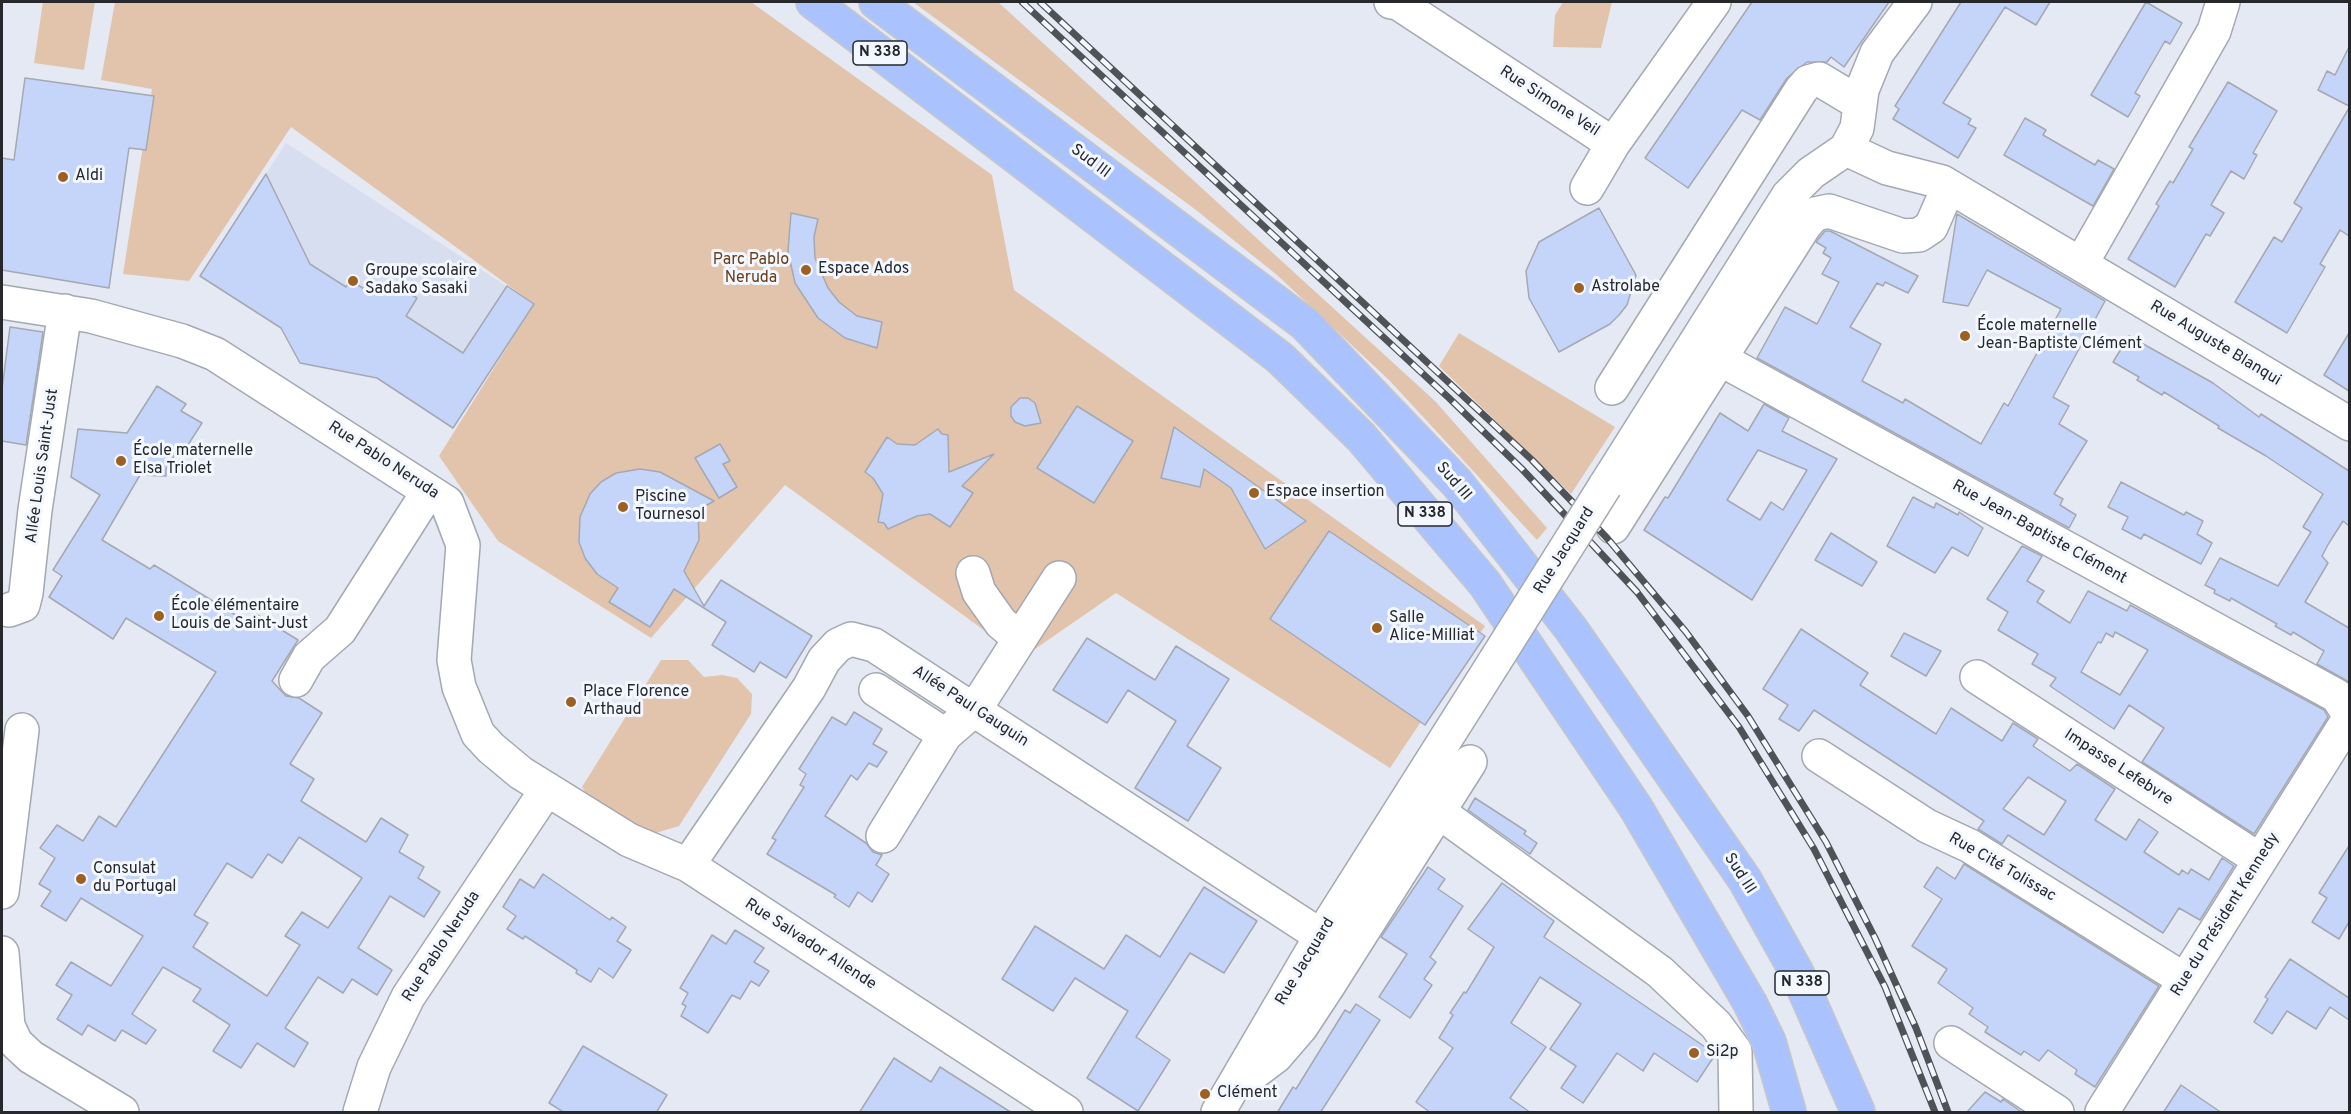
<!DOCTYPE html>
<meta charset="utf-8">
<style>
body{margin:0}
#map{position:relative;width:2351px;height:1114px;overflow:hidden;background:#e5e9f3;font-family:Overpass,sans-serif}
canvas{display:block}
.frame{position:absolute;inset:0;border:3px solid #26282c;pointer-events:none}
</style>
<div id="map">
<canvas width="2351" height="1114"></canvas>
<div class="frame"></div>
</div>
<script>
const ctx = document.querySelector('canvas').getContext('2d');
ctx.lineJoin = 'round';
function fill(path, color) { ctx.fillStyle = color; ctx.fill(path, 'evenodd'); }
const shape = rows => new Path2D(rows.map(r => 'M' + r).join(''));
function stroke(path, color, width, dash) { ctx.strokeStyle = color; ctx.lineWidth = width; ctx.lineCap = dash ? 'butt' : 'round'; ctx.setLineDash(dash || []); ctx.stroke(path); }
function drawText(font, color, halo, rows, align = 'center') {
  ctx.font = font + ' Overpass,sans-serif'; ctx.lineWidth = 6; ctx.setLineDash([]); ctx.textBaseline = 'middle'; ctx.strokeStyle = halo; ctx.fillStyle = color; for (const [text, x, y, turn = 0] of rows) {
    ctx.save(); ctx.translate(x, y); ctx.rotate((+turn || 0) * Math.PI / 180); ctx.textAlign = isNaN(turn) ? turn : align; if (halo) ctx.strokeText(text, 0, 0); ctx.fillText(text, 0, 0); ctx.restore();
  }
}
fill(shape([
 [286,143,534,304,453,428,369,373,286,331,200,276]
]), '#d7deef');
fill(shape([
 [43,2,95,2,84,70,34,63],
 [115,2,751,2,992,175,1014,290,1485,626,1390,768,1116,593,1022,658,785,485,651,638,498,541,439,456,534,304,291,127,189,281,123,274,152,89,101,80],
 [913,2,998,2,1435,401,1547,528,1537,540,1389,380,1277,275,1196,210],
 [1563,2,1612,2,1601,48,1553,47,1555,15],
 [1459,333,1615,427,1571,494,1439,366],
 [661,660,688,660,704,677,722,675,737,678,752,694,751,714,679,826,649,835,591,803,582,787]
]), '#e2c4ad');
const building = shape([
 [1752,2,1889,2,1844,67,1831,57,1827,62,1807,62,1787,78,1760,120,1742,110,1688,188,1645,158,1752,2],
 [1961,2,2050,2,2036,25,2005,7,1943,103,1971,119,1968,124,1976,128,1958,158,1893,119,1899,109,1895,106,1961,2],
 [2146,2,2182,23,2170,44,2165,41,2135,93,2140,96,2128,117,2091,95,2146,2],
 [2349,47,2349,106,2318,90,2327,71,2335,75,2349,47],
 [25,78,154,96,146,150,129,148,109,288,2,270,2,158,14,160,25,78],
 [2228,82,2277,111,2253,153,2257,155,2244,179,2231,171,2211,205,2224,213,2210,236,2206,234,2175,287,2128,259,2159,206,2156,204,2170,181,2173,183,2193,149,2189,147,2228,82],
 [2349,108,2349,236,2340,230,2320,264,2325,267,2287,333,2235,302,2274,237,2282,242,2302,208,2294,203,2349,108],
 [2025,118,2046,130,2043,135,2095,165,2098,160,2114,169,2093,206,2004,155,2025,118],
 [266,174,310,264,346,287,350,280,372,294,380,283,388,287,392,282,417,298,406,316,463,353,507,286,534,304,453,428,377,378,300,363,281,328,200,276,266,174],
 [1599,208,1636,275,1627,305,1619,315,1610,324,1559,352,1529,298,1526,271,1539,242,1599,208],
 [791,213,818,219,814,237,815,258,828,288,839,302,857,316,882,322,877,348,845,338,818,318,795,283,788,251,791,213],
 [1957,214,2105,301,2053,397,2069,406,2059,424,2087,441,2054,494,2063,499,2060,505,2076,515,2069,528,1757,358,1785,307,1817,324,1839,282,1822,274,1831,258,1823,253,1826,248,1816,242,1825,231,1830,231,1918,276,1908,293,1885,282,1883,286,1877,283,1850,327,1881,344,1862,381,1903,403,1905,399,1981,444,2004,403,2008,406,2061,309,1987,270,1968,306,1943,302,1957,214],
 [10,327,43,332,26,445,2,441,2,389,10,327],
 [2349,333,2349,391,2324,375,2349,333],
 [2129,336,2213,383,2259,417,2261,414,2349,471,2349,526,2343,521,2329,543,2322,556,2328,563,2305,602,2349,628,2349,682,2317,664,2324,651,2293,632,2291,635,2275,626,2277,624,2231,598,2230,601,2214,593,2215,590,2205,585,2220,558,2278,586,2311,532,2303,527,2323,494,2266,456,2218,428,2219,426,2164,392,2162,395,2137,380,2139,377,2113,362,2129,336],
 [157,386,186,404,181,411,202,423,184,451,179,448,166,469,166,476,140,475,102,540,150,569,154,565,247,622,254,613,298,640,272,681,286,696,299,698,322,713,290,764,314,779,301,801,366,842,381,818,408,835,399,852,424,867,418,878,440,892,424,917,390,896,358,948,392,970,377,995,352,979,343,993,318,977,285,1028,308,1043,294,1067,257,1043,241,1068,213,1051,230,1025,193,1001,201,989,163,967,132,1014,156,1030,146,1044,122,1030,115,1041,88,1025,82,1035,57,1019,72,995,56,985,71,962,111,986,143,936,81,898,66,921,41,906,51,891,39,884,55,858,40,848,57,825,83,841,99,816,116,827,216,672,126,618,113,639,49,597,62,576,53,570,100,495,71,477,78,429,127,433,157,386],
 [299,837,362,878,328,928,302,912,285,936,300,945,267,996,193,947,208,923,194,915,227,863,252,878,268,854,282,863,299,837],
 [1020,398,1028,398,1035,403,1041,423,1025,426,1015,422,1011,416,1011,407,1020,398],
 [1764,404,1789,418,1782,431,1837,459,1752,600,1644,530,1665,497,1668,498,1720,413,1748,431,1764,404],
 [1758,450,1807,470,1783,510,1771,502,1760,520,1727,500,1758,450],
 [1077,406,1133,441,1094,503,1037,468,1077,406],
 [1174,427,1246,478,1306,521,1265,549,1231,488,1204,469,1200,487,1161,478,1174,427],
 [938,429,942,434,948,435,949,472,994,454,962,486,973,493,950,527,930,514,917,516,888,529,884,523,878,522,883,494,873,478,865,472,887,437,897,444,915,445,938,429],
 [720,444,730,461,723,464,737,487,719,498,695,458,720,444],
 [640,469,660,472,714,501,698,510,699,540,684,571,704,606,721,580,812,636,786,678,760,662,754,672,712,645,726,622,674,589,650,627,609,602,618,588,597,574,585,558,579,542,580,517,590,494,601,482,616,473,640,469],
 [2121,482,2184,515,2186,512,2203,521,2197,534,2212,543,2201,564,2144,534,2141,539,2122,529,2128,517,2108,507,2121,482],
 [1913,497,1934,508,1936,503,1958,515,1959,512,1983,528,1968,556,1952,547,1935,573,1887,546,1913,497],
 [1329,531,1485,636,1425,725,1270,619,1329,531],
 [1831,533,1877,562,1862,586,1815,560,1831,533],
 [2022,546,2042,556,2027,581,2044,591,2037,602,2070,623,2088,591,2127,611,2130,605,2324,710,2328,717,2254,834,2142,762,2164,728,2129,705,2114,729,2050,686,2056,678,2032,664,2038,654,1998,630,2008,612,1987,599,2022,546],
 [2115,632,2148,650,2120,695,2081,672,2098,642,2101,643,2106,633,2113,637,2115,632],
 [1801,629,1868,673,1860,685,1936,734,1951,708,2002,741,2013,723,2038,739,2033,746,2070,771,2077,764,2115,789,2095,820,2126,840,2139,819,2158,832,2144,852,2179,875,2182,870,2188,874,2191,869,2209,880,2222,858,2234,866,2200,920,2179,908,2163,933,2008,835,2002,844,1978,829,1984,821,1814,710,1799,731,1779,719,1788,705,1763,689,1801,629],
 [2028,777,2066,801,2044,835,2003,809,2028,777],
 [1904,633,1941,651,1926,676,1891,656,1904,633],
 [1087,638,1155,680,1176,646,1229,679,1187,746,1221,768,1188,821,1135,788,1176,721,1128,690,1107,723,1053,690,1087,638],
 [854,712,882,729,873,744,887,752,877,767,869,763,857,780,851,775,825,816,866,843,873,852,882,855,876,865,889,874,872,902,858,892,849,907,834,897,836,895,767,854,776,840,772,838,804,787,800,785,806,774,799,769,832,717,846,725,854,712],
 [1475,798,1526,831,1524,834,1537,843,1530,854,1468,810,1475,798],
 [2349,846,2349,922,2339,939,2312,922,2327,898,2319,893,2349,846],
 [1964,864,2159,986,2095,1087,2075,1074,2077,1070,2048,1050,2039,1061,2024,1051,2021,1055,1985,1032,1988,1027,1969,1014,1973,1008,1938,983,1947,969,1912,946,1942,899,1924,887,1937,867,1955,879,1964,864],
 [1428,867,1445,879,1438,889,1463,906,1430,957,1436,962,1424,979,1432,985,1410,1018,1379,997,1407,954,1381,937,1428,867],
 [543,874,610,920,612,917,626,927,617,941,631,950,613,978,599,968,591,982,576,973,577,970,525,936,523,939,507,929,516,916,503,907,520,879,534,888,543,874],
 [1502,883,1554,921,1544,937,1711,1051,1715,1055,1697,1082,1654,1053,1643,1071,1617,1053,1583,1103,1561,1088,1576,1066,1550,1049,1581,1004,1540,977,1511,1023,1546,1047,1510,1098,1531,1113,1431,1113,1416,1102,1453,1048,1439,1038,1453,1015,1450,1013,1464,992,1466,993,1494,947,1468,929,1502,883],
 [1204,887,1257,921,1224,973,1190,953,1136,1037,1170,1060,1138,1111,1087,1078,1128,1011,1075,978,1053,1011,1002,979,1035,926,1104,969,1126,935,1160,957,1204,887],
 [735,930,764,948,754,962,769,971,759,986,751,981,740,999,732,995,708,1033,681,1016,686,1006,682,1004,688,993,680,988,712,935,726,944,735,930],
 [2290,959,2349,998,2349,1020,2330,1007,2316,1029,2287,1011,2272,1034,2254,1022,2268,999,2265,997,2290,959],
 [1356,1004,1380,1020,1320,1113,1277,1113,1293,1087,1296,1089,1345,1010,1350,1013,1356,1004],
 [583,1046,667,1095,656,1113,565,1113,549,1103,583,1046],
 [894,1058,931,1082,940,1067,1012,1113,859,1113,894,1058],
 [2181,1085,2194,1094,2222,1113,2163,1113,2181,1085],
 [1985,1092,2001,1102,2003,1099,2023,1113,1966,1113,1985,1092]
]);
fill(building, '#c5d5fa');
stroke(building, '#a4a8b2', 1.5);
const minor = shape([
 [1391,2,1398,3,1613,144,1714,2],
 [1846,149,1887,168,1942,182,2350,424],
 [1587,188,1613,144],
 [2081,264,2214,31,2223,2],
 [2,302,91,316,182,341,215,354,447,503,463,545,454,660,459,687,478,734,491,748,521,773,629,840,688,865,1066,1112],
 [1720,359,2337,696,2350,716],
 [1612,388,1801,90,1808,82,1819,79,1859,103],
 [1605,486,1788,196,1811,173,1846,149,1857,128,1862,90,1877,53,1915,2],
 [1613,527,1805,225,1815,214,1829,211,1903,236,1919,235,1931,227,1949,186],
 [973,573,979,592,1001,623,1019,638],
 [9,610,23,605,26,593,35,510,65,311],
 [1977,677,2260,860],
 [296,680,309,657,340,630,428,492],
 [876,690,945,735],
 [1819,756,1927,826,1970,846,2185,980],
 [1439,812,1660,972,1716,1025,1735,1051,1736,1112],
 [883,836,945,735,975,709,1059,578],
 [688,865,809,688,824,660,838,645,851,639,874,645,1321,936],
 [2,892,22,730],
 [2,953,8,1026,16,1043,31,1057,122,1112],
 [1328,986,1470,762],
 [1951,1043,2057,1112],
 [1240,1076,1256,1071,1276,1056,1301,1027,1328,986,1309,973],
 [360,1112,374,1067,408,997,547,789],
 [1218,1112,1321,936,1495,661],
 [2102,1112,2350,717]
]);
const highway = shape([
 [813,2,1280,358,1361,437,1485,584,1636,808,1750,1003,1769,1042,1789,1112],
 [876,2,1305,324,1457,483,1571,629,1745,880,1797,973,1858,1112]
]);
stroke(minor, '#a3a8b1', 36);
stroke(highway, '#c7c7c8', 36);
stroke(minor, '#fff', 33);
stroke(highway, '#aac3fe', 33);
const rail = shape([
 [1022,2,1449,398,1522,469,1637,592,1739,727,1814,849,1885,987,1935,1112],
 [1040,2,1532,460,1607,538,1686,632,1748,716,1826,842,1875,938,1916,1028,1948,1112]
]);
stroke(rail, '#4f5257', 7);
stroke(rail, '#f3f7ff', 4.5, [14]);
const minorBridge = shape([
 [1495,661,1605,486]
]);
stroke(minorBridge, '#a3a8b1', 36, []);
stroke(minorBridge, '#fff', 33);
for (const [x, y, r, color] of [
 [63,177,6,"#9c6023"],
 [806,270,6,"#9c6023"],
 [353,281,6,"#9c6023"],
 [1579,288,6,"#9c6023"],
 [1965,336,6,"#9c6023"],
 [121,461,6,"#9c6023"],
 [1254,493,6,"#9c6023"],
 [623,507,6,"#9c6023"],
 [159,616,6,"#9c6023"],
 [1377,628,6,"#9c6023"],
 [571,702,6,"#9c6023"],
 [81,879,6,"#9c6023"],
 [1694,1053,6,"#9c6023"],
 [1205,1094,6,"#9c6023"]
]) { const dot = new Path2D(); dot.arc(x, y, r, 0, 2 * Math.PI); ctx.fillStyle = color; ctx.fill(dot); stroke(dot, '#f3f7ff', 2); }
for (const [x, y, w] of [
 [880,53,54],
 [1425,514,54],
 [1802,983,54]
]) { const box = new Path2D(); box.roundRect(x - w / 2, y - 12, w, 24, 4.5); ctx.fillStyle = '#f3f7ff'; ctx.fill(box); stroke(box, '#26282c', 1.5); }
drawText('bold 15px', '#26282c', null, [
 ["N 338",880,53],
 ["N 338",1425,514],
 ["N 338",1802,983]
]);
drawText('16px', '#26282c', '#f3f7ff', [
 ["Rue Simone Veil",1549,102,33],
 ["Sud III",1090,162,37],
 ["Rue Auguste Blanqui",2215,344,31],
 ["Rue Pablo Neruda",383,461,33],
 ["Allée Louis Saint-Just",43,466,-82],
 ["Sud III",1453,482,49],
 ["Rue Jean-Baptiste Clément",2039,533,29],
 ["Rue Jacquard",1565,551,-58],
 ["Allée Paul Gauguin",970,707,33],
 ["Impasse Lefebvre",2118,768,33],
 ["Rue Cité Tolissac",2002,868,30],
 ["Sud III",1739,874,57],
 ["Rue du Président Kennedy",2226,915,-58],
 ["Rue Salvador Allende",810,945,33],
 ["Rue Pablo Neruda",442,947,-57],
 ["Rue Jacquard",1306,962,-59]
]);
drawText('16px', '#26282c', '#f3f7ff', [
 ["Aldi",75,177],
 ["Espace Ados",818,270],
 ["Groupe scolaire",365,272],
 ["Sadako Sasaki",365,290],
 ["Astrolabe",1591,288],
 ["École maternelle",1977,327],
 ["Jean-Baptiste Clément",1977,345],
 ["École maternelle",133,452],
 ["Elsa Triolet",133,470],
 ["Espace insertion",1266,493],
 ["Piscine",635,498],
 ["Tournesol",635,516],
 ["École élémentaire",171,607],
 ["Louis de Saint-Just",171,625],
 ["Salle",1389,619],
 ["Alice-Milliat",1389,637],
 ["Place Florence",583,693],
 ["Arthaud",583,711],
 ["Consulat",93,870],
 ["du Portugal",93,888],
 ["Si2p",1706,1053],
 ["Clément",1217,1094]
], 'left');
drawText('16px', '#673e17', '#f3f7ff', [
 ["Parc Pablo",751,261],
 ["Neruda",751,279]
]);
</script>
